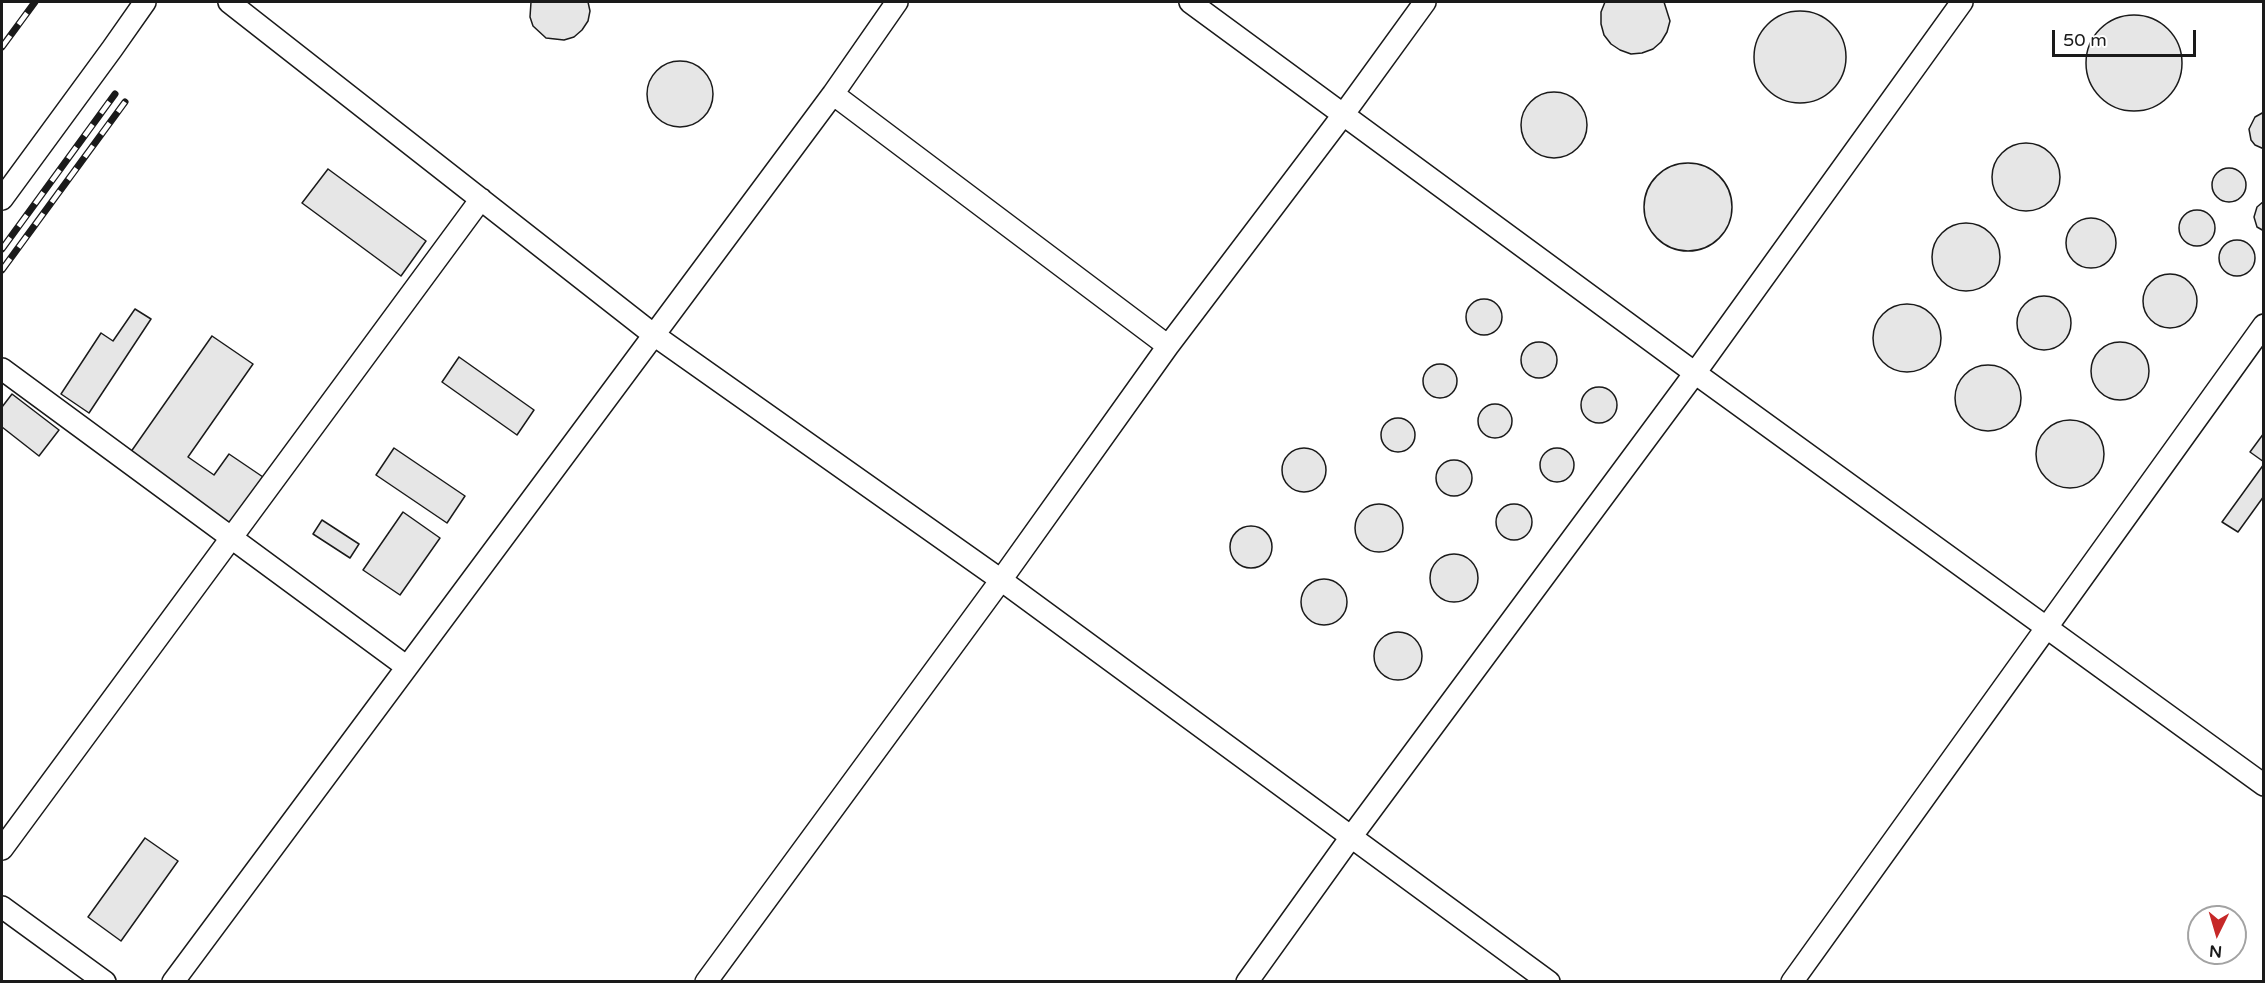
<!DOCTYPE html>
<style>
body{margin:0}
#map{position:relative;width:2265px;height:983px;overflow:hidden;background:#fff;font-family:"Varela Round",sans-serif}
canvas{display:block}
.frame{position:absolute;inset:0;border:3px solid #1a1a1a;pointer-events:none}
.north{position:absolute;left:2187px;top:905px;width:60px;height:60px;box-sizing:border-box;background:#fff;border:2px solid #a3a3a3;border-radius:50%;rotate:185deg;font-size:16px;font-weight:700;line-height:24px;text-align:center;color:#1a1a1a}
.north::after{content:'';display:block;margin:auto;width:21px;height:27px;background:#c62828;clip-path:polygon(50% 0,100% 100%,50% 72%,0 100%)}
.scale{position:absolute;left:2052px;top:30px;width:144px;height:27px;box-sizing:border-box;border:3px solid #1a1a1a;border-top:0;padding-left:8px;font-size:18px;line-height:21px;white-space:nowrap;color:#1a1a1a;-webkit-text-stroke:4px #fff;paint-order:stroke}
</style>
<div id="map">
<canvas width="2265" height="983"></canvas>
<div class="frame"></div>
<div class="north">N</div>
<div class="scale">50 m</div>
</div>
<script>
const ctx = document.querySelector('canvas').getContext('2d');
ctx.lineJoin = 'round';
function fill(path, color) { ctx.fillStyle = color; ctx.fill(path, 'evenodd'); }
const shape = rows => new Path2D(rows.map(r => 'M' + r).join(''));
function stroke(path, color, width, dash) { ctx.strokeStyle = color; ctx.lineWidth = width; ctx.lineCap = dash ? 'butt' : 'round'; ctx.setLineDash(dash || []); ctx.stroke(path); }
const building = shape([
 [531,2,588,2,590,11,588,21,582,30,574,37,564,40,546,38,533,26,530,17,531,2],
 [1605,2,1664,2,1670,21,1667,32,1661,42,1653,49,1642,53,1631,54,1620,50,1611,44,1604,35,1601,24,1601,12,1605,2],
 '1754 57a46 46 0 1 1 92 0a46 46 0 1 1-92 0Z',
 '2086 63a48 48 0 1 1 96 0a48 48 0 1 1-96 0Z',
 '647 94a33 33 0 1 1 66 0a33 33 0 1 1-66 0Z',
 '1521 125a33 33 0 1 1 66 0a33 33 0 1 1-66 0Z',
 [2264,112,2264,149,2255,145,2251,140,2249,129,2255,117,2264,112],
 '1992 177a34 34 0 1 1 68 0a34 34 0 1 1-68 0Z',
 '1644 207a44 44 0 1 1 88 0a44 44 0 1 1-88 0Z',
 '2212 185a17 17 0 1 1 34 0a17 17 0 1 1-34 0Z',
 [328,169,426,241,401,276,302,203,328,169],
 [2264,201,2264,231,2257,227,2254,217,2257,207,2264,201],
 '2179 228a18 18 0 1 1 36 0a18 18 0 1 1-36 0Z',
 '2066 243a25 25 0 1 1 50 0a25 25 0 1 1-50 0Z',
 '1932 257a34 34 0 1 1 68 0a34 34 0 1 1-68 0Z',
 '2219 258a18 18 0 1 1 36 0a18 18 0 1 1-36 0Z',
 '2143 301a27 27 0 1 1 54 0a27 27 0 1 1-54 0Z',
 '2017 323a27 27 0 1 1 54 0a27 27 0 1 1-54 0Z',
 '1466 317a18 18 0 1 1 36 0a18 18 0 1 1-36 0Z',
 '1873 338a34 34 0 1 1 68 0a34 34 0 1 1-68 0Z',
 [135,309,151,319,89,413,61,394,101,333,113,341,135,309],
 [212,336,253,364,188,457,214,475,229,454,263,477,229,526,128,456,212,336],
 '2091 371a29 29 0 1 1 58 0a29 29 0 1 1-58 0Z',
 '1521 360a18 18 0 1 1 36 0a18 18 0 1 1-36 0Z',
 [459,357,534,410,517,435,442,382,459,357],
 '1423 381a17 17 0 1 1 34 0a17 17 0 1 1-34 0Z',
 '1955 398a33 33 0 1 1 66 0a33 33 0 1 1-66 0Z',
 '1581 405a18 18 0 1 1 36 0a18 18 0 1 1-36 0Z',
 [12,394,59,430,39,456,2,427,2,407,12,394],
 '1478 421a17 17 0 1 1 34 0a17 17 0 1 1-34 0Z',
 '1381 435a17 17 0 1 1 34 0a17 17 0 1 1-34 0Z',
 '2036 454a34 34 0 1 1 68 0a34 34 0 1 1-68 0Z',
 [2264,433,2264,462,2250,452,2264,433],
 '1540 465a17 17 0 1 1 34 0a17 17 0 1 1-34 0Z',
 [394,448,465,496,447,523,376,475,394,448],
 '1282 470a22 22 0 1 1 44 0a22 22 0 1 1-44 0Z',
 '1436 478a18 18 0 1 1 36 0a18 18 0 1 1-36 0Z',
 [2264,464,2264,496,2238,532,2222,522,2264,464],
 '1355 528a24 24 0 1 1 48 0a24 24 0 1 1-48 0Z',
 '1496 522a18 18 0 1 1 36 0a18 18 0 1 1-36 0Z',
 [403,512,440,538,400,595,363,570,403,512],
 [322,520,359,544,350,558,313,534,322,520],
 '1230 547a21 21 0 1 1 42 0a21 21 0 1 1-42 0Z',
 '1430 578a24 24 0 1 1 48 0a24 24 0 1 1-48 0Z',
 '1301 602a23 23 0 1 1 46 0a23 23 0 1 1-46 0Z',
 '1374 656a24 24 0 1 1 48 0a24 24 0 1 1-48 0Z',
 [145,838,178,861,121,941,88,917,145,838]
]);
fill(building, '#e6e6e6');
stroke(building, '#1a1a1a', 1.5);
const minor = shape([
 [229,2,654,335,1001,580,1549,982],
 [1190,2,1695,373,2264,785],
 [833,94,1168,346],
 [2,199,112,49,145,2],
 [2,369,407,667],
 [2,849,481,199],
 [2,907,105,982],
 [173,982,833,94,897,2],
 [706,982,1001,580,1168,346,1343,115,1425,2],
 [1247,982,1351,837,1695,373,1962,2],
 [1792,982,2264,325]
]);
stroke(minor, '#1a1a1a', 24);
stroke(minor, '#fff', 21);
const rail = shape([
 [2,47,35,2],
 [2,249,115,94],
 [2,270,125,102]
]);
stroke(rail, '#1a1a1a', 7);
stroke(rail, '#fff', 4.5, [14]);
</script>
